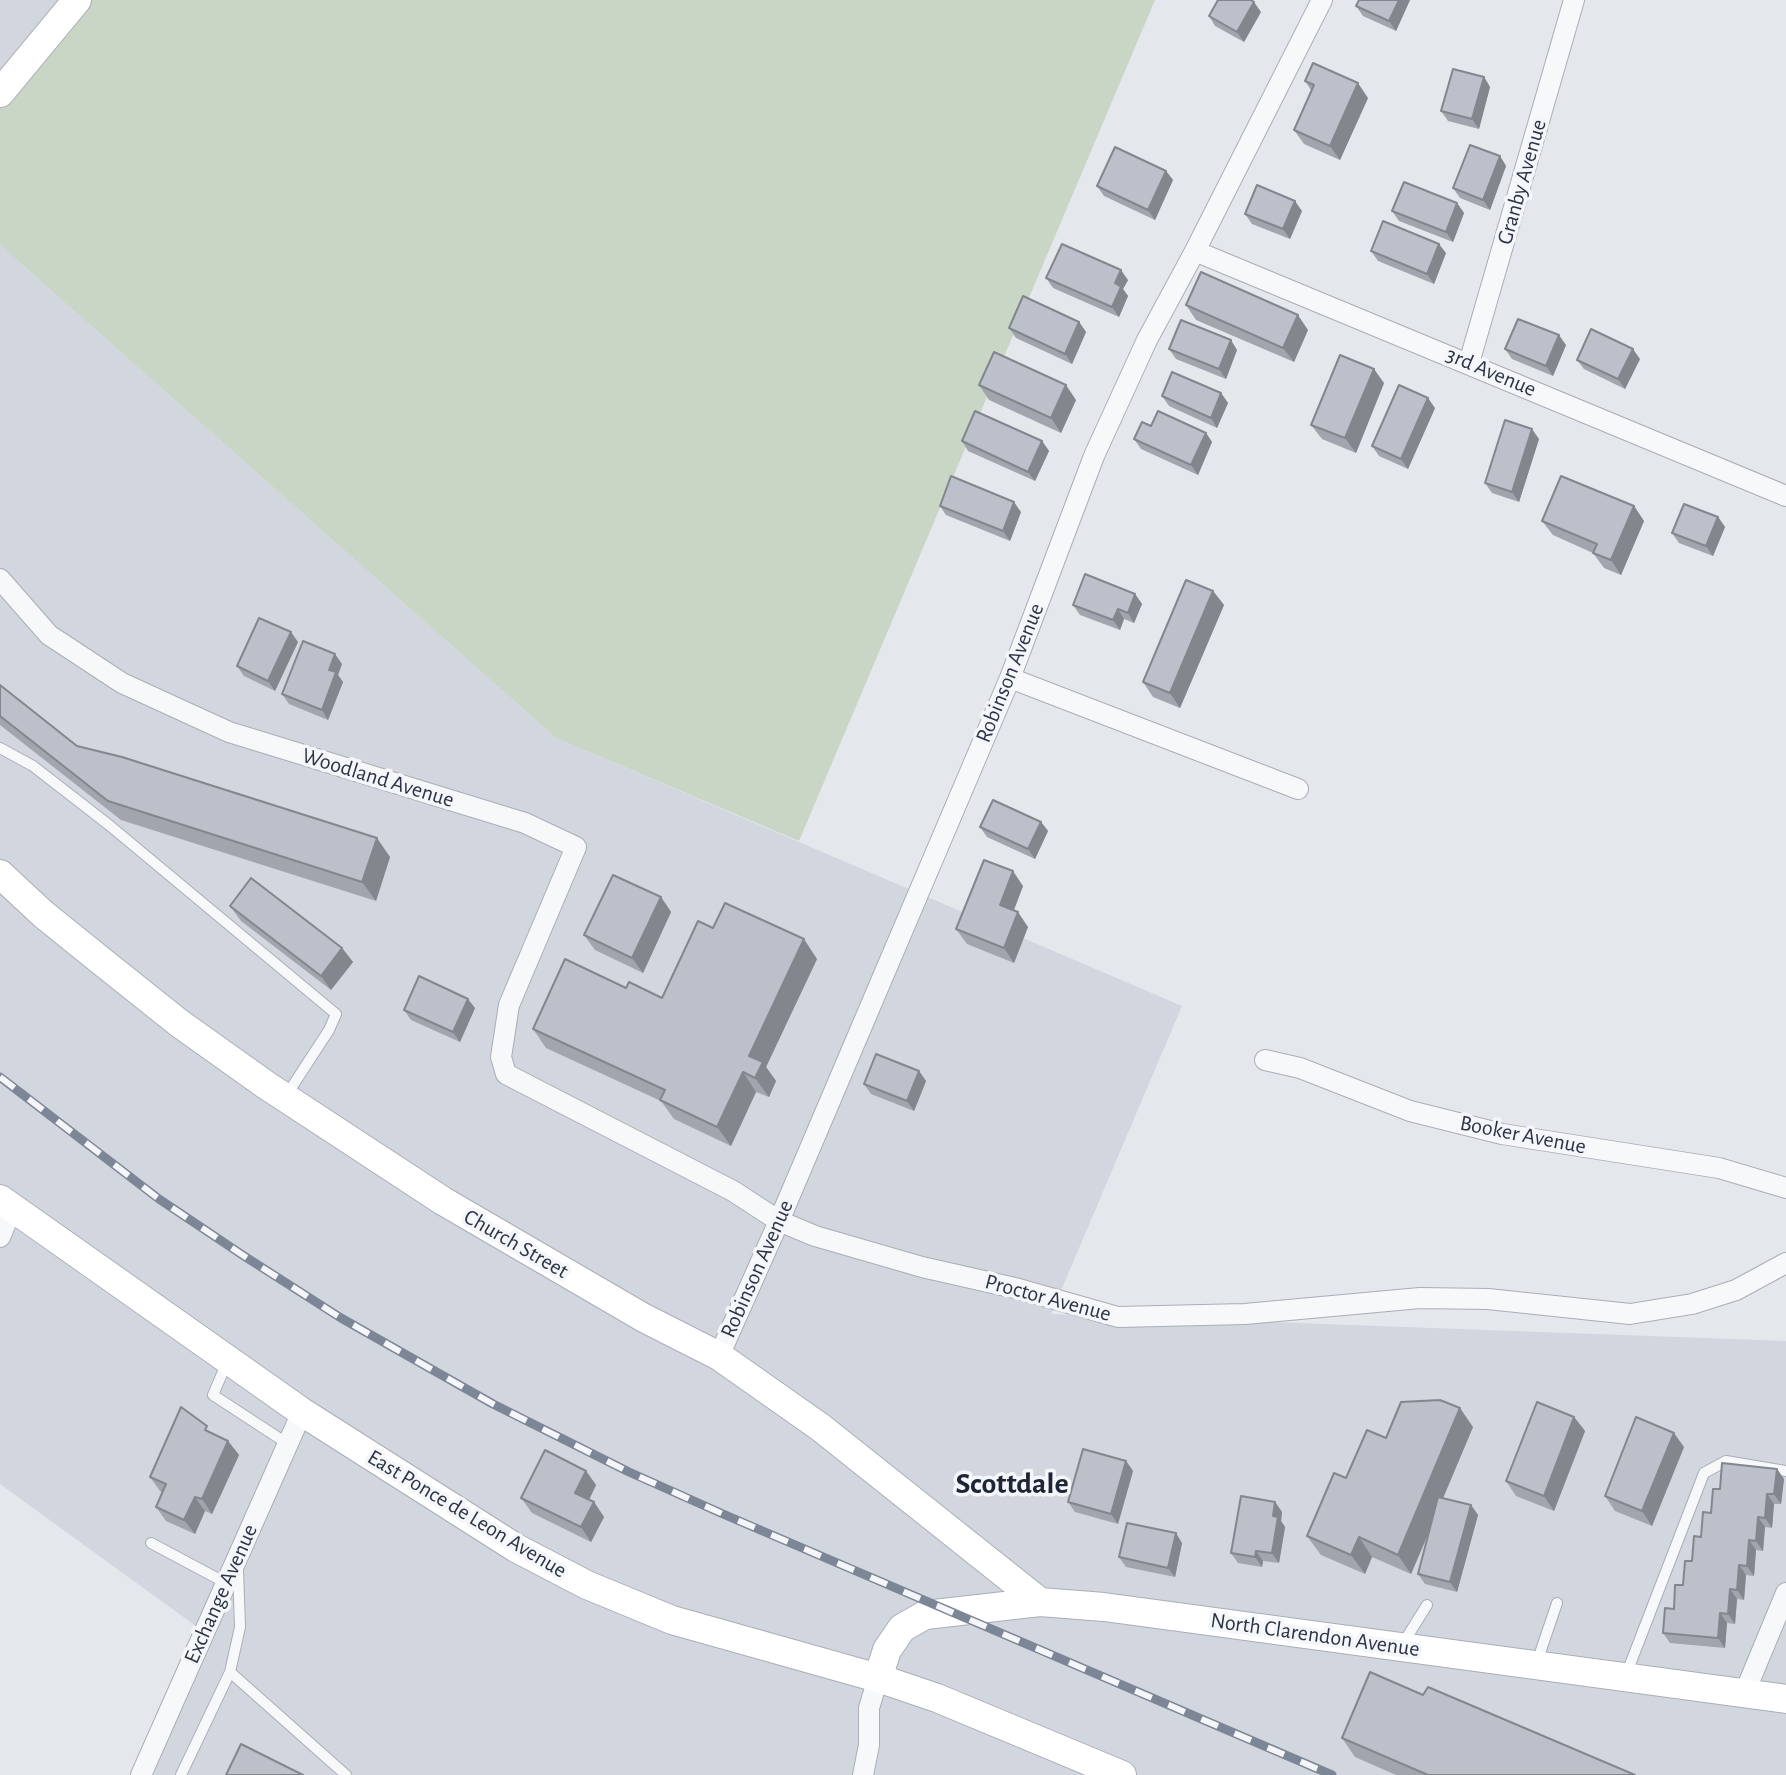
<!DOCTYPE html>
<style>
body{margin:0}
canvas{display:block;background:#e4e7ec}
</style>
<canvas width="1786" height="1775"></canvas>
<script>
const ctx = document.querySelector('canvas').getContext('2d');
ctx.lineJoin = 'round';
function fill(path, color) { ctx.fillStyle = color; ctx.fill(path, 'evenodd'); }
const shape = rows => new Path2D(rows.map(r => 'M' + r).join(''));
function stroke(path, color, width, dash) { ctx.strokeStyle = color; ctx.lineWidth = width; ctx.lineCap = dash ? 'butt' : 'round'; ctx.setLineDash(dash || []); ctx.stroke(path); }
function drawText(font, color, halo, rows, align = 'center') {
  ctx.font = font + ' "Alegreya Sans",sans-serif'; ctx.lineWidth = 7; ctx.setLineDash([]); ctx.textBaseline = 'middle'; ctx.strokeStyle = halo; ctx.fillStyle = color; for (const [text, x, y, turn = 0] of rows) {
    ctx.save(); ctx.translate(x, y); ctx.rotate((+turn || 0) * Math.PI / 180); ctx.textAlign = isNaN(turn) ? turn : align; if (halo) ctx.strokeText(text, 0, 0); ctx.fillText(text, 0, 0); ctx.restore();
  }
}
fill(shape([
 [0,0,86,0,0,106],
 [0,245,556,738,1182,1006,1051,1314,1786,1341,1786,1775,153,1775,211,1637,0,1484]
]), '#d2d6de');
fill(shape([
 [86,0,1155,0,799,841,556,738,0,245,0,106]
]), '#c9d6c5');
const lane = shape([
 [0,748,33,766,109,825,336,1014,329,1030,286,1096],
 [227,1362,213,1395,288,1444],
 [151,1543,226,1583],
 [238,1570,240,1627,230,1672,346,1775],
 [1402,1645,1427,1605],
 [1537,1662,1557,1603],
 [1626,1675,1704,1473,1726,1461,1786,1471],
 [181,1775,230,1672]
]);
const street = shape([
 [1195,251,1786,496],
 [1469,363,1574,0],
 [0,579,49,635,122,683,229,732,525,823,576,847,509,1005,501,1057,506,1074,733,1191,779,1221,815,1236,922,1267,1019,1289,1118,1317,1245,1314,1420,1298,1488,1299,1630,1314,1692,1304,1736,1290,1786,1263],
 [1010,678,1298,789],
 [1265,1060,1300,1068,1410,1111,1502,1134,1719,1168,1786,1188],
 [0,1237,12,1209],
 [719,1356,779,1221,1010,678,1094,456,1147,340,1195,251,1322,0],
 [1745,1692,1786,1593],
 [141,1775,302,1412],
 [863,1775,869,1745,869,1708,878,1678]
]);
const secondary = shape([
 [0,93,77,0],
 [0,874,43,914,100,960,179,1023,266,1085,443,1201,644,1318,719,1356,820,1427,1040,1602],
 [0,1199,302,1412,516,1548,587,1585,672,1620,878,1678,937,1698,1122,1775],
 [878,1678,887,1650,902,1628,925,1615,1040,1602,1104,1607,1786,1699]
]);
stroke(lane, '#a9aeb7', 12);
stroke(street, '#a9aeb7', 22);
stroke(secondary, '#a9aeb7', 30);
stroke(lane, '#f7f8fa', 10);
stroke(street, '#f7f8fa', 20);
stroke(secondary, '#fff', 28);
const rail = shape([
 [0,1077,159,1199,244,1256,341,1318,493,1404,629,1472,723,1514,1332,1775]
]);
stroke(rail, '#7d8696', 9);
stroke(rail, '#f4f6f9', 6, [18]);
fill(shape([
 [1410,0,1396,31,1363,16,1356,6],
 [1261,12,1244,42,1215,26,1209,16],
 [1484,77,1490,87,1479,129,1448,121,1441,111],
 [1305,81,1368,98,1340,160,1304,144,1294,130,1311,90],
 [1500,156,1506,166,1490,210,1460,198,1453,188],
 [1166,171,1173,180,1155,220,1104,196,1097,186],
 [1457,203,1464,213,1453,242,1399,221,1392,211],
 [1302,211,1290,239,1252,224,1245,214],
 [1371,251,1446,253,1434,284,1378,261],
 [1046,278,1128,280,1123,289,1128,296,1119,317,1053,288],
 [1186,305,1308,330,1294,362,1196,320],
 [1079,322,1086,332,1072,364,1016,338,1009,328],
 [1566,345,1553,376,1512,359,1505,349],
 [1169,349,1237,350,1226,379,1176,359],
 [1640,359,1625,389,1584,369,1577,360],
 [1384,383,1356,453,1322,439,1311,425],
 [979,385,1076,400,1061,433,989,400],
 [1221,393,1228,403,1217,428,1169,406,1162,396],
 [1435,408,1408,469,1379,456,1372,446],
 [1151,426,1206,433,1212,442,1198,475,1141,449,1134,439],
 [1539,439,1519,502,1492,493,1485,483],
 [962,441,1042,441,1049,451,1035,481,968,451],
 [940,506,1021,512,1010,541,946,515],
 [1634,506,1644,521,1621,575,1604,568,1593,553,1553,535,1542,521],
 [1718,517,1725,527,1713,556,1679,543,1672,533],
 [1213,591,1224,605,1180,708,1153,697,1143,682],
 [1135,594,1142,604,1134,623,1124,619,1120,630,1080,615,1073,605],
 [298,642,275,691,244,676,237,666],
 [342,664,338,675,343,682,328,720,289,704,282,694],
 [0,685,77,746,390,857,376,901,121,820,0,725],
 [1041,822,1048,831,1035,859,987,837,980,827],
 [1023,886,1014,910,1028,927,1014,963,967,944,956,929],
 [661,897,671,912,643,973,595,950,584,935],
 [230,906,342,948,353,962,331,990,241,921],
 [713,928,817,959,766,1067,776,1081,769,1097,756,1092,731,1146,674,1119,661,1101,546,1048,533,1029,626,988,662,998],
 [475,1008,460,1042,411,1020,404,1010],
 [919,1071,926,1081,914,1111,871,1094,864,1084],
 [1574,1417,1585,1431,1554,1511,1516,1496,1506,1481],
 [1473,1427,1443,1498,1471,1505,1478,1515,1457,1592,1425,1584,1418,1574,1429,1533,1411,1574,1372,1557,1365,1574,1321,1555,1307,1536,1346,1478,1386,1438],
 [212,1433,228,1441,239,1455,212,1514,205,1511,195,1534,166,1521,156,1507,162,1492,160,1491,150,1477],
 [1684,1447,1652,1526,1615,1511,1605,1496],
 [1126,1461,1133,1471,1118,1524,1075,1512,1068,1502],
 [1777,1469,1784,1479,1781,1504,1774,1504,1772,1528,1765,1527,1763,1551,1756,1550,1754,1576,1746,1575,1744,1600,1737,1599,1735,1624,1727,1623,1725,1648,1670,1643,1663,1633,1674,1609,1720,1489],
 [586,1471,596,1485,589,1500,594,1502,604,1517,591,1542,532,1513,521,1498],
 [1275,1502,1282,1512,1281,1521,1285,1527,1279,1563,1263,1561,1262,1567,1238,1563,1231,1553],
 [1182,1543,1175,1577,1126,1567,1119,1557],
 [1342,1738,1635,1775,1396,1775,1355,1757]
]), '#a1a5ae');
fill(shape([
 [1399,0,1410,0,1396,31,1389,21],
 [1254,2,1261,12,1244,42,1237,32],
 [1484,77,1490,87,1479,129,1472,119],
 [1358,83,1368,98,1340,160,1330,146],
 [1500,156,1506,166,1490,210,1483,200],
 [1166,171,1173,180,1155,220,1148,210],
 [1295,201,1302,211,1290,239,1283,229],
 [1457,203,1464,213,1453,242,1446,232],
 [1439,244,1446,253,1434,284,1427,274],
 [1121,270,1128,280,1123,289,1128,296,1119,317,1112,307,1115,283],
 [1298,315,1308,330,1294,362,1283,348],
 [1079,322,1086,332,1072,364,1065,354],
 [1559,335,1566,345,1553,376,1546,366],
 [1231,340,1237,350,1226,379,1219,369],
 [1633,349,1640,359,1625,389,1618,379],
 [1374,369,1384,383,1356,453,1345,438],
 [1066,385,1076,400,1061,433,1051,418],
 [1221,393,1228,403,1217,428,1211,418],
 [1428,398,1435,408,1408,469,1401,459],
 [1532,429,1539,439,1519,502,1512,492],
 [1206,433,1212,442,1198,475,1191,465],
 [1042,441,1049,451,1035,481,1028,472],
 [1014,502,1021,512,1010,541,1003,531],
 [1634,506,1644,521,1621,575,1611,560],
 [1718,517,1725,527,1713,556,1706,546],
 [1213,591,1224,605,1180,708,1170,693],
 [1135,594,1142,604,1134,623,1128,613],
 [1118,609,1124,619,1120,630,1113,620],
 [291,632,298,642,275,691,268,681],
 [335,654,342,664,338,675,343,682,328,720,322,710,329,670],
 [1041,822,1048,831,1035,859,1028,849],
 [377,838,390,857,376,901,362,882],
 [1013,871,1023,886,1010,920,1000,905],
 [661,897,671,912,643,973,632,958],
 [1018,912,1028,927,1014,963,1004,948],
 [804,939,817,959,766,1067,776,1081,769,1097,755,1078,749,1056],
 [342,948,353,962,331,990,321,976],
 [468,999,475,1008,460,1042,453,1032],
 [919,1071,926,1081,914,1111,907,1101],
 [743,1072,756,1092,731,1146,717,1127],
 [1460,1408,1473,1427,1411,1574,1398,1555],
 [1574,1417,1585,1431,1554,1511,1544,1496],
 [1674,1433,1684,1447,1652,1526,1642,1511],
 [228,1441,239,1455,212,1514,202,1499],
 [1126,1461,1133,1471,1118,1524,1111,1514],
 [1777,1469,1784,1479,1781,1504,1774,1494],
 [586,1471,596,1485,585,1508,575,1493],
 [1767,1494,1774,1504,1772,1528,1765,1518],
 [195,1497,205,1511,195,1534,184,1520],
 [594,1502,604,1517,591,1542,581,1527],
 [1275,1502,1282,1512,1281,1521,1285,1527,1279,1563,1272,1553,1273,1516],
 [1471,1505,1478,1515,1457,1592,1450,1582],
 [1758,1517,1765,1527,1763,1551,1756,1541],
 [1176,1533,1182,1543,1175,1577,1168,1568],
 [1359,1537,1372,1557,1365,1574,1351,1555],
 [1749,1540,1756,1550,1754,1576,1747,1566],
 [1256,1551,1263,1561,1262,1567,1255,1557],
 [1739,1565,1746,1575,1744,1600,1737,1590],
 [1730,1589,1737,1599,1735,1624,1728,1614],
 [1720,1613,1727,1623,1725,1648,1718,1638]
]), '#83868d');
const building = shape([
 [1218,0,1251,0,1254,2,1237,32,1209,16,1218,0],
 [1359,0,1399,0,1389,21,1356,6,1359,0],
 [1313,63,1358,83,1330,146,1294,130,1314,85,1305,81,1313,63],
 [1453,69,1484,77,1472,119,1441,111,1453,69],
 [1470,145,1500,156,1483,200,1453,188,1470,145],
 [1115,147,1166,171,1148,210,1097,186,1115,147],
 [1404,182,1457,203,1446,232,1392,211,1404,182],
 [1257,185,1295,201,1283,229,1245,214,1257,185],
 [1383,221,1439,244,1427,274,1371,251,1383,221],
 [1062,244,1121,270,1115,283,1121,287,1112,307,1046,278,1062,244],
 [1201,272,1298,315,1283,348,1186,305,1201,272],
 [1023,296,1079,322,1065,354,1009,328,1023,296],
 [1518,319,1559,335,1546,366,1505,349,1518,319],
 [1181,320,1231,340,1219,369,1169,349,1181,320],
 [1591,329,1633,349,1618,379,1577,360,1591,329],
 [994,352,1066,385,1051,418,979,385,994,352],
 [1340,355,1374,369,1345,438,1311,425,1340,355],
 [1172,372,1221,393,1211,418,1162,396,1172,372],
 [1399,385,1428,398,1401,459,1372,446,1399,385],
 [975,411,1042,441,1028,472,962,441,975,411],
 [1158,411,1206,433,1191,465,1134,439,1142,422,1151,426,1158,411],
 [1505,420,1532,429,1512,492,1485,483,1505,420],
 [951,476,1014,502,1003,531,940,506,951,476],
 [1561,476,1634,506,1611,560,1593,553,1597,544,1542,521,1561,476],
 [1684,504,1718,517,1706,546,1672,533,1684,504],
 [1085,574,1135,594,1128,613,1118,609,1113,620,1073,605,1085,574],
 [1186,580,1213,591,1170,693,1143,682,1186,580],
 [259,618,291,632,268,681,237,666,259,618],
 [303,641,335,654,329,670,336,672,322,710,282,694,303,641],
 [0,685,77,746,122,757,377,838,362,882,108,801,0,716,0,685],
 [993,800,1041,822,1028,849,980,827,993,800],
 [984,860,1013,871,1000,905,1018,912,1004,948,956,929,984,860],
 [613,875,661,897,632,958,584,935,613,875],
 [251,878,342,948,321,976,230,906,251,878],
 [725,903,804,939,749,1056,763,1062,755,1078,743,1072,717,1127,660,1100,665,1090,533,1029,565,959,626,988,629,982,662,998,698,921,713,928,725,903],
 [419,976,468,999,453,1032,404,1010,419,976],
 [876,1054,919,1071,907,1101,864,1084,876,1054],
 [1440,1400,1460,1408,1398,1555,1359,1537,1351,1555,1307,1536,1334,1473,1346,1478,1367,1430,1386,1438,1401,1402,1440,1400],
 [1537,1402,1574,1417,1544,1496,1506,1481,1537,1402],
 [181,1407,207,1426,205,1430,228,1441,202,1499,195,1497,184,1520,156,1507,166,1484,150,1477,181,1407],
 [1636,1417,1674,1433,1642,1511,1605,1496,1636,1417],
 [1083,1449,1126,1461,1111,1514,1068,1502,1083,1449],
 [545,1450,586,1471,575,1493,594,1502,581,1527,521,1498,545,1450],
 [1722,1463,1777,1469,1774,1494,1767,1494,1765,1518,1758,1517,1756,1541,1749,1540,1747,1566,1739,1565,1737,1590,1730,1589,1728,1614,1720,1613,1718,1638,1663,1633,1665,1608,1674,1609,1675,1585,1683,1585,1685,1561,1692,1561,1694,1536,1701,1537,1703,1512,1711,1513,1713,1489,1720,1489,1722,1463],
 [1241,1496,1275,1502,1273,1516,1278,1517,1272,1553,1256,1551,1255,1557,1231,1553,1241,1496],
 [1438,1497,1471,1505,1450,1582,1418,1574,1438,1497],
 [1127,1523,1176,1533,1168,1568,1119,1557,1127,1523],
 [1370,1672,1423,1695,1428,1687,1635,1775,1428,1775,1342,1738,1370,1672],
 [241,1744,303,1775,226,1775,241,1744]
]);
fill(building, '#bbc0ca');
stroke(building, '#83868d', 2);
drawText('22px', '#2b3445', '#f4f6f9', [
 ["Granby Avenue",1522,182,-74],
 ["3rd Avenue",1491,372,23],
 ["Robinson Avenue",1010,673,-68],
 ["Woodland Avenue",378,778,17],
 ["Booker Avenue",1523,1135,11],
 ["Church Street",516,1244,30],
 ["Robinson Avenue",757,1269,-66],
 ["Proctor Avenue",1048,1298,15],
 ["East Ponce de Leon Avenue",467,1514,31],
 ["Exchange Avenue",221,1594,-66],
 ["North Clarendon Avenue",1315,1635,8]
]);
drawText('bold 30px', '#1d2536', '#f4f6f9', [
 ["Scottdale",1012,1484]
]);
</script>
